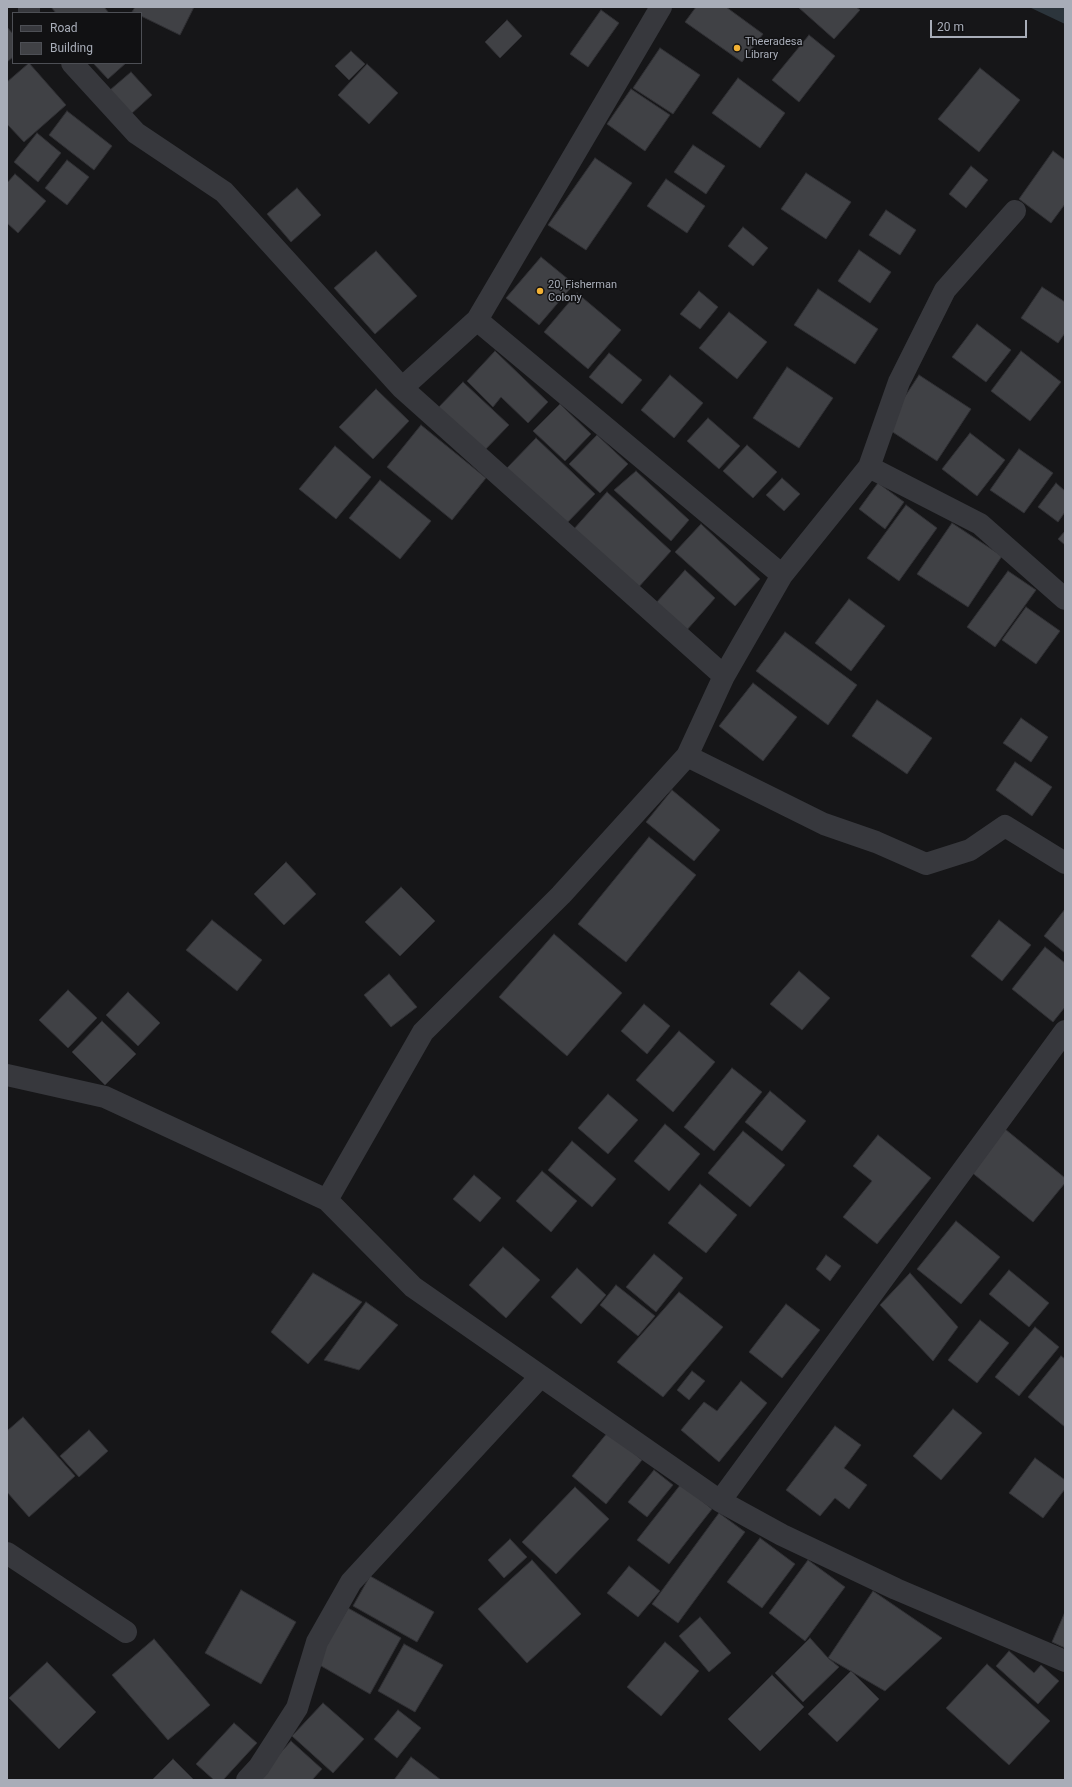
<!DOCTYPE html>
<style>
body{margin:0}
#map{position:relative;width:1072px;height:1787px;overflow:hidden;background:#161618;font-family:Roboto,sans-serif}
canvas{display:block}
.frame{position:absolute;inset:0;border:8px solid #a8adb8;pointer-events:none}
.legend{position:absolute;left:12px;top:12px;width:130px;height:52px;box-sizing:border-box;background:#111113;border:1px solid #4d4f55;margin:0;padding:5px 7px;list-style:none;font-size:12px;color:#a8adb8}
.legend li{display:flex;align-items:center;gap:8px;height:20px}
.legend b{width:20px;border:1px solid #4d4f55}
.scale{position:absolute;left:930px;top:20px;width:97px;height:18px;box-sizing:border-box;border:2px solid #a8adb8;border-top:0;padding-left:5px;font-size:12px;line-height:14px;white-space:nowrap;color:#a8adb8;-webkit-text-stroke:3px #111113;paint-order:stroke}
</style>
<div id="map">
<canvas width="1072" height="1787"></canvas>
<div class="frame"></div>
<ul class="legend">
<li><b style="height:5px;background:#37383d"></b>Road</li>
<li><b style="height:11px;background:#404145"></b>Building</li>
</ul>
<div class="scale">20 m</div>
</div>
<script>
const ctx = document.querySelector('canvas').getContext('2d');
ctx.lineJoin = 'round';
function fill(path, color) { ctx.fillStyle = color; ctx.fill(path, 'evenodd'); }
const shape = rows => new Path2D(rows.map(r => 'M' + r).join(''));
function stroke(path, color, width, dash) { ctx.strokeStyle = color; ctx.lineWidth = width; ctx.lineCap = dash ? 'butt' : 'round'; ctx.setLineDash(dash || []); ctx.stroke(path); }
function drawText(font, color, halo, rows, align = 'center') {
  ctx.font = font + ' Roboto,sans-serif'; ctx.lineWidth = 3; ctx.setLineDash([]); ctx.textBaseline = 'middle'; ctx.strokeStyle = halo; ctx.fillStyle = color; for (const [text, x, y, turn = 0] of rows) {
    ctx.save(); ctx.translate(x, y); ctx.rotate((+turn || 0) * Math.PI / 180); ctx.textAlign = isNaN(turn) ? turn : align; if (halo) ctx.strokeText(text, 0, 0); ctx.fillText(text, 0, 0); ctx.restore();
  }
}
fill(shape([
 [1029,7,1065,7,1065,24]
]), '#2c353c');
const building = shape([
 [51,7,104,7,109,13,56,13,51,7],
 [135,7,194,7,180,35,141,16,141,13,132,12,135,7],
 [696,7,726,7,763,34,742,62,685,22,696,7],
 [798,7,856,7,860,10,834,39,798,7],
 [601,10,619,23,588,67,570,54,601,10],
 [507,20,522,36,500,58,485,42,507,20],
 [7,27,13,34,13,57,7,62,7,27],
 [809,35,835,56,799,102,772,80,809,35],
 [660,48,700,75,673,114,633,88,660,48],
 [351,51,365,64,349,80,335,66,351,51],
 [29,63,66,105,24,142,7,124,7,82,29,63],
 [93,63,126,63,108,79,93,63],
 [367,64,398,93,369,124,338,95,367,64],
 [980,68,1020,100,979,152,938,119,980,68],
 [131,72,152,95,131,114,110,90,131,72],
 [738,78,785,113,760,148,712,113,738,78],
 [631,89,670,115,645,151,607,124,631,89],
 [67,111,112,146,94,170,49,135,67,111],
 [37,133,61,153,38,182,14,162,37,133],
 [693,145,725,166,706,194,674,172,693,145],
 [1053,151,1065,160,1065,204,1051,223,1019,199,1053,151],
 [595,158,632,183,586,250,548,225,595,158],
 [67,160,89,177,67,205,45,188,67,160],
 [971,166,988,180,966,208,949,194,971,166],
 [806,173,851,202,826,239,781,209,806,173],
 [15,174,46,201,18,233,7,223,7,183,15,174],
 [666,179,705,206,687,233,647,206,666,179],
 [297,188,321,215,291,242,267,214,297,188],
 [886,210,916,230,900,255,869,235,886,210],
 [743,227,768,248,753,266,728,246,743,227],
 [859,250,891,272,870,303,838,281,859,250],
 [376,251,417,296,375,334,334,288,376,251],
 [541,257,574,284,539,325,506,298,541,257],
 [1042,287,1065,302,1065,333,1058,343,1021,318,1042,287],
 [818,289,878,329,855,364,794,325,818,289],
 [699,291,718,307,700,329,680,314,699,291],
 [577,293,621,330,588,369,544,332,577,293],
 [729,312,767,342,737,379,699,348,729,312],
 [977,324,1011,350,986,382,952,357,977,324],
 [495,351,548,402,528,423,501,397,493,407,467,381,495,351],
 [1021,351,1061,382,1030,421,991,391,1021,351],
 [609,353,642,380,622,404,589,377,609,353],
 [787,367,833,398,799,448,753,418,787,367],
 [670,375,703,403,674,438,641,410,670,375],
 [919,375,971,409,937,461,885,427,919,375],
 [463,382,509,425,482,453,436,410,463,382],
 [376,389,409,421,373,459,339,427,376,389],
 [560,404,591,434,565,461,533,431,560,404],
 [708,418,740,446,719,469,687,441,708,418],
 [421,425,486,478,452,520,387,467,421,425],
 [970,433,1005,460,977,496,942,469,970,433],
 [597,435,628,464,600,493,569,464,597,435],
 [536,438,595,494,565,525,506,469,536,438],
 [747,445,777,472,753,498,723,471,747,445],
 [335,446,371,477,336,519,299,489,335,446],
 [1019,449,1053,473,1024,513,990,490,1019,449],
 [636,471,689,520,671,541,614,490,636,471],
 [782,478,800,494,784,511,766,495,782,478],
 [380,480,431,521,400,559,349,518,380,480],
 [878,483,904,502,885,529,859,509,878,483],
 [1056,483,1065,491,1065,512,1058,522,1038,507,1056,483],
 [607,492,671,551,637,589,573,530,607,492],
 [906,505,937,528,899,581,867,558,906,505],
 [952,523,1002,556,968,607,917,574,952,523],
 [701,524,760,579,735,606,675,552,701,524],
 [1065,531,1065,545,1058,539,1065,531],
 [685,570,715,598,686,631,656,603,685,570],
 [1008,571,1036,590,995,647,967,627,1008,571],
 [849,599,885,626,851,671,815,643,849,599],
 [1026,607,1060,631,1036,664,1002,640,1026,607],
 [785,632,857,685,828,725,756,671,785,632],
 [753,683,797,717,763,761,719,726,753,683],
 [877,700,932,738,907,774,852,736,877,700],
 [1021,718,1048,737,1031,762,1003,743,1021,718],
 [1015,762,1052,787,1032,816,996,790,1015,762],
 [672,790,720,830,694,861,646,822,672,790],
 [649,837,696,875,626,962,578,924,649,837],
 [286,862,316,894,284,925,254,894,286,862],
 [401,887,435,921,400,956,365,922,401,887],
 [1065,909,1065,953,1044,936,1065,909],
 [212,920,262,960,237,991,186,950,212,920],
 [999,920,1031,945,1002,981,971,956,999,920],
 [554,934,622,993,567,1056,499,997,554,934],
 [1045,947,1065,963,1065,1007,1053,1022,1012,989,1045,947],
 [799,971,830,998,802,1030,770,1004,799,971],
 [389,974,417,1007,391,1027,364,995,389,974],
 [68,990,97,1018,68,1048,39,1020,68,990],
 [128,992,160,1023,138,1046,106,1015,128,992],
 [644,1004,670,1026,647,1054,621,1031,644,1004],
 [102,1021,136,1054,105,1085,72,1052,102,1021],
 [679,1031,715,1062,673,1112,636,1080,679,1031],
 [732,1068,762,1092,714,1151,684,1127,732,1068],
 [770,1091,806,1121,782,1151,745,1122,770,1091],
 [608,1094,638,1120,608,1154,578,1128,608,1094],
 [665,1124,700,1154,669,1191,634,1161,665,1124],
 [1005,1129,1065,1178,1065,1183,1033,1222,970,1171,1005,1129],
 [743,1131,785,1165,750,1207,708,1173,743,1131],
 [878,1135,931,1178,877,1244,843,1217,872,1181,853,1166,878,1135],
 [572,1141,616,1179,592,1207,548,1170,572,1141],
 [542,1171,577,1201,551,1232,516,1201,542,1171],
 [474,1175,501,1198,480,1222,453,1199,474,1175],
 [700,1184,737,1215,706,1253,668,1223,700,1184],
 [956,1221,1000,1257,961,1304,917,1269,956,1221],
 [503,1247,540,1280,506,1318,469,1285,503,1247],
 [654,1254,683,1278,656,1312,626,1287,654,1254],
 [826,1255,841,1266,830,1281,816,1269,826,1255],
 [577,1268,606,1295,581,1324,551,1297,577,1268],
 [1009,1270,1049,1303,1029,1327,989,1294,1009,1270],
 [313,1273,362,1302,308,1364,271,1332,313,1273],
 [910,1273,958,1327,933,1361,880,1305,910,1273],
 [616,1285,655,1316,638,1336,600,1305,616,1285],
 [679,1292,723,1327,663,1397,617,1362,679,1292],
 [366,1302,398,1325,359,1370,324,1360,366,1302],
 [786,1304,820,1330,782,1378,749,1352,786,1304],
 [980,1320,1009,1343,977,1383,948,1360,980,1320],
 [1035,1327,1059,1347,1019,1396,995,1377,1035,1327],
 [1061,1356,1065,1359,1065,1427,1028,1397,1061,1356],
 [692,1371,705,1381,689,1400,677,1390,692,1371],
 [741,1381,767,1403,719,1462,681,1430,704,1402,717,1411,741,1381],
 [953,1409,982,1433,941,1480,913,1456,953,1409],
 [23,1417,75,1476,29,1517,7,1492,7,1431,23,1417],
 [835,1426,861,1445,844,1468,867,1485,849,1509,835,1498,820,1516,786,1490,835,1426],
 [89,1430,108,1451,79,1477,60,1456,89,1430],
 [608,1432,642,1460,606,1504,572,1476,608,1432],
 [1035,1458,1065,1480,1065,1489,1043,1518,1009,1493,1035,1458],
 [654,1470,673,1485,647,1517,628,1502,654,1470],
 [681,1484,712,1509,669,1564,637,1540,681,1484],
 [575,1487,609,1519,556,1574,522,1542,575,1487],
 [719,1513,745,1532,678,1623,652,1604,719,1513],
 [760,1538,795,1564,762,1608,727,1582,760,1538],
 [510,1539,527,1557,504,1578,488,1560,510,1539],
 [532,1560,581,1614,527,1663,478,1609,532,1560],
 [808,1560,845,1587,805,1641,769,1613,808,1560],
 [629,1566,660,1591,638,1617,607,1593,629,1566],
 [370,1576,434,1612,417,1642,353,1606,370,1576],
 [241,1590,296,1622,261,1684,205,1653,241,1590],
 [873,1591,942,1638,885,1691,828,1658,873,1591],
 [348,1608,401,1638,370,1694,316,1663,348,1608],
 [1065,1612,1065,1648,1052,1642,1065,1612],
 [700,1617,731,1653,709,1672,679,1636,700,1617],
 [810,1638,828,1658,839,1667,803,1702,775,1673,810,1638],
 [154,1639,210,1705,168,1740,112,1675,154,1639],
 [665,1642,699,1671,661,1716,627,1687,665,1642],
 [404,1644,443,1665,415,1712,378,1691,404,1644],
 [1009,1651,1034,1673,1041,1665,1059,1681,1038,1704,996,1666,1009,1651],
 [47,1662,96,1712,59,1749,9,1698,47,1662],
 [987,1664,1050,1721,1009,1765,946,1708,987,1664],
 [851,1671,879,1699,837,1742,808,1714,851,1671],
 [772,1675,804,1707,760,1751,728,1719,772,1675],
 [323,1703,364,1739,333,1773,292,1736,323,1703],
 [398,1710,421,1728,397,1758,374,1739,398,1710],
 [234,1723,257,1743,223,1780,214,1780,196,1764,234,1723],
 [291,1741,322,1769,312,1780,256,1780,291,1741],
 [411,1757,441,1780,394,1780,411,1757],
 [173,1759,194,1780,152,1780,173,1759]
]);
fill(building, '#404145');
stroke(building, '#303034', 1);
stroke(shape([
 [29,7,29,13],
 [72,63,136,133,224,192,402,388,724,676,687,756,561,895,423,1032,327,1200],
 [477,320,782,575],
 [402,388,477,320,661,7],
 [869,467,899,382,945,290,1015,211],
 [724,676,782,575,869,467,980,524,1065,599],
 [687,756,824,824,876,842,926,864,970,850,1005,826,1065,863],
 [7,1075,105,1097,327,1200,413,1287,720,1501,1065,1031],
 [720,1501,782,1535,896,1589,1065,1661],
 [7,1553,126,1632],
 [247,1780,259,1767,297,1708,317,1642,351,1582,541,1376]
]), '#37383d', 22);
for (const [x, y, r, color] of [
 [737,48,4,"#f2b134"],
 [540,291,4,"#f2b134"]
]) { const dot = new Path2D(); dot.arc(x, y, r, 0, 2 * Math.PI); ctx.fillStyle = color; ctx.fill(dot); stroke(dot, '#111113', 1.5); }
drawText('11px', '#a8adb8', '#111113', [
 ["Theeradesa",745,42],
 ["Library",745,55],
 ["20, Fisherman",548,285],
 ["Colony",548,298]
], 'left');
</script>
